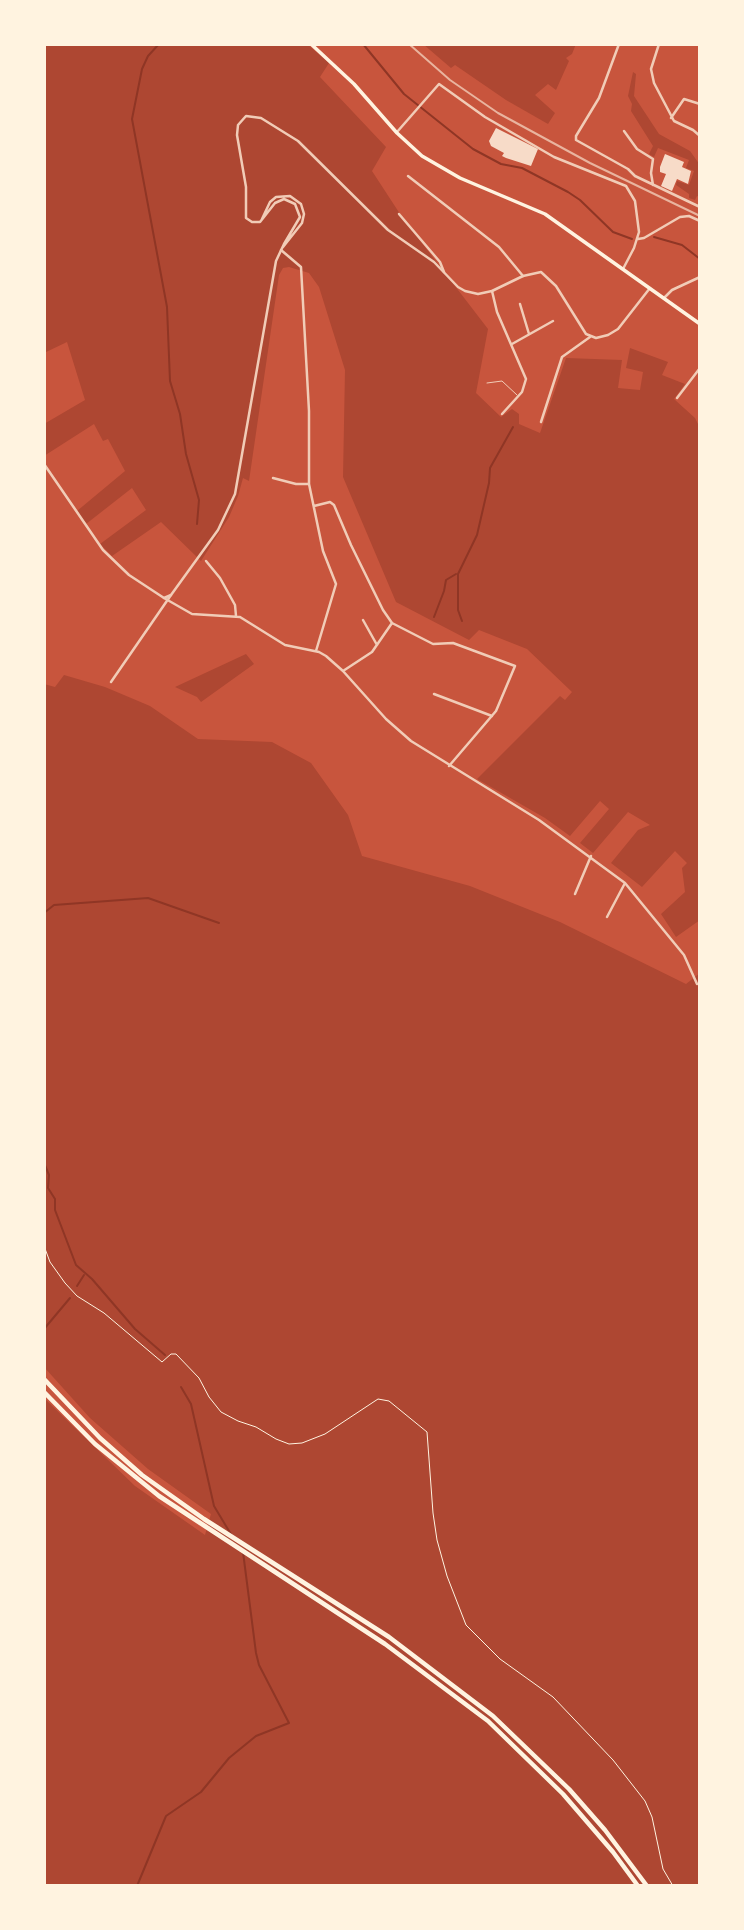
<!DOCTYPE html>
<style>
body{margin:0}
#map{position:relative;width:744px;height:1930px;overflow:hidden;background:#c8553d;font-family:"Exo 2",sans-serif}
canvas{display:block}
.frame{position:absolute;inset:0;border:46px solid #fff3e0;pointer-events:none}
</style>
<div id="map">
<canvas width="744" height="1930"></canvas>
<div class="frame"></div>
</div>
<script>
const ctx = document.querySelector('canvas').getContext('2d');
ctx.lineJoin = 'round';
function fill(path, color) { ctx.fillStyle = color; ctx.fill(path, 'evenodd'); }
const shape = rows => new Path2D(rows.map(r => 'M' + r).join(''));
function stroke(path, color, width, dash) { ctx.strokeStyle = color; ctx.lineWidth = width; ctx.lineCap = dash ? 'butt' : 'round'; ctx.setLineDash(dash || []); ctx.stroke(path); }
fill(shape([
 [44,44,307,44,329,63,320,77,386,147,372,171,402,217,488,329,476,393,501,417,512,409,519,414,519,424,540,433,566,358,622,360,618,388,640,390,643,372,626,368,630,348,668,362,662,375,685,384,674,399,695,418,700,428,700,920,676,937,661,914,685,892,682,868,687,863,675,851,642,887,611,863,638,830,650,825,628,812,593,853,580,843,609,809,600,801,570,836,545,818,477,779,560,696,565,700,572,692,527,649,479,630,469,640,396,602,343,477,345,370,319,287,309,273,289,267,283,268,279,275,249,481,243,478,238,496,229,517,201,561,161,522,112,556,100,544,146,510,132,488,86,524,77,511,125,471,108,439,103,441,94,424,44,456,44,424,85,400,67,342,44,353],
 [423,44,576,44,572,54,566,58,569,61,556,90,548,84,535,95,555,113,548,124,506,100,455,65,451,68],
 [633,72,636,74,634,96,659,134,690,151,700,165,700,197,697,196,695,200,689,198,689,194,676,185,677,181,689,185,694,171,686,168,689,160,658,148,654,157,649,154,653,146,631,111,632,104,628,96],
 [246,654,254,664,201,702,197,697,175,687],
 [64,675,105,687,150,706,198,739,272,742,311,763,348,815,362,856,470,886,560,922,686,984,700,973,700,1886,44,1886,44,1398,135,1486,205,1535,211,1514,148,1469,90,1418,44,1367,44,684,55,687]
]), '#ae4732');
stroke(shape([
 [159,44,148,56,142,69,132,119,167,307,170,381,180,414,186,454,199,500,197,524],
 [363,44,404,94,473,149,501,164,522,168,568,192,580,200,613,232,632,239],
 [654,237,682,245,700,259],
 [434,617,444,591,446,580,456,574],
 [462,621,458,610,458,574,477,535,489,483,490,468,513,427],
 [44,913,54,905,148,898,219,923],
 [44,1163,49,1175,48,1188,55,1199,55,1210,76,1265,92,1279,135,1329,165,1355],
 [77,1286,84,1275],
 [44,1329,70,1298],
 [181,1387,191,1404,214,1506,232,1536],
 [137,1886,166,1816,201,1792,229,1758,256,1736,289,1723,259,1665,256,1653,243,1552]
]), '#8f3625', 2);
fill(shape([
 [496,128,538,149,531,166,506,158,502,156,504,153,491,146,489,141],
 [665,154,684,162,682,167,691,171,688,184,677,179,672,191,661,186,666,174,660,172,660,167]
]), '#f7dbc8');
stroke(shape([
 [44,1246,50,1262,65,1283,77,1296,104,1313,162,1362,171,1354,176,1354,199,1378,209,1397,221,1412,238,1421,256,1427,276,1439,289,1444,302,1443,325,1434,378,1399,389,1401,427,1432,433,1513,437,1540,447,1576,466,1625,500,1659,553,1697,613,1760,645,1801,652,1817,663,1869,673,1886]
]), '#fff3e0', 1);
stroke(shape([
 [487,383,502,381,517,395]
]), '#f1ccb7', 1);
stroke(shape([
 [619,44,599,98,576,136,576,140,628,169,635,176,700,207],
 [659,44,651,69,654,83,674,121,693,130,700,136],
 [671,118,684,99,700,104],
 [624,131,637,149,653,159,651,173,653,185],
 [397,132,439,84,485,117,554,157,626,186,635,201,639,232,634,248,623,269],
 [408,176,499,247,523,276],
 [399,214,440,262,444,272],
 [638,239,644,238,680,217,689,216,700,221],
 [281,250,301,267,309,411,309,484,323,551,336,584,316,651],
 [492,291,497,312,526,379,522,392,502,414],
 [520,304,529,334],
 [512,344,553,321],
 [677,398,700,368],
 [541,422,562,357,590,337],
 [273,478,296,484,309,484],
 [314,506,330,502,334,505,351,545,383,610,392,623,433,644,453,643,515,666,496,711,449,766],
 [206,561,220,578,235,605,236,616],
 [164,598,192,614,240,617,285,645,319,652,326,656,343,671,386,719,411,741,539,820,625,883,684,955,697,984],
 [363,620,377,645],
 [343,671,372,652,392,623],
 [111,682,171,595],
 [434,694,492,716],
 [575,894,591,856],
 [607,917,625,883]
]), '#f1ccb7', 2.5);
stroke(shape([
 [262,219,270,202,276,197,290,196,301,204,304,214,302,223,283,247],
 [664,298,672,290,700,277],
 [44,464,103,550,129,575,164,598,171,595,218,530,235,494,276,261,284,244,300,217,295,204,284,199,275,203,260,222,252,222,246,218,246,187,237,135,238,125,246,116,261,118,298,141,388,230,434,262,458,287,465,291,478,294,492,291,523,276,541,272,556,286,586,334,596,338,608,335,618,329,650,288]
]), '#f1ccb7', 2.5);
stroke(shape([
 [311,44,354,84,397,133,422,156,460,178,545,214,700,324]
]), '#fff3e0', 3.5);
stroke(shape([
 [44,1379,100,1438,142,1475,204,1519,389,1637,493,1716,569,1789,605,1830,647,1886],
 [44,1392,95,1444,159,1496,385,1644,488,1721,563,1794,613,1852,638,1886]
]), '#fff3e0', 4.5);
stroke(shape([
 [409,44,450,80,498,113,590,163,700,216]
]), '#e9b49f', 2);
</script>
